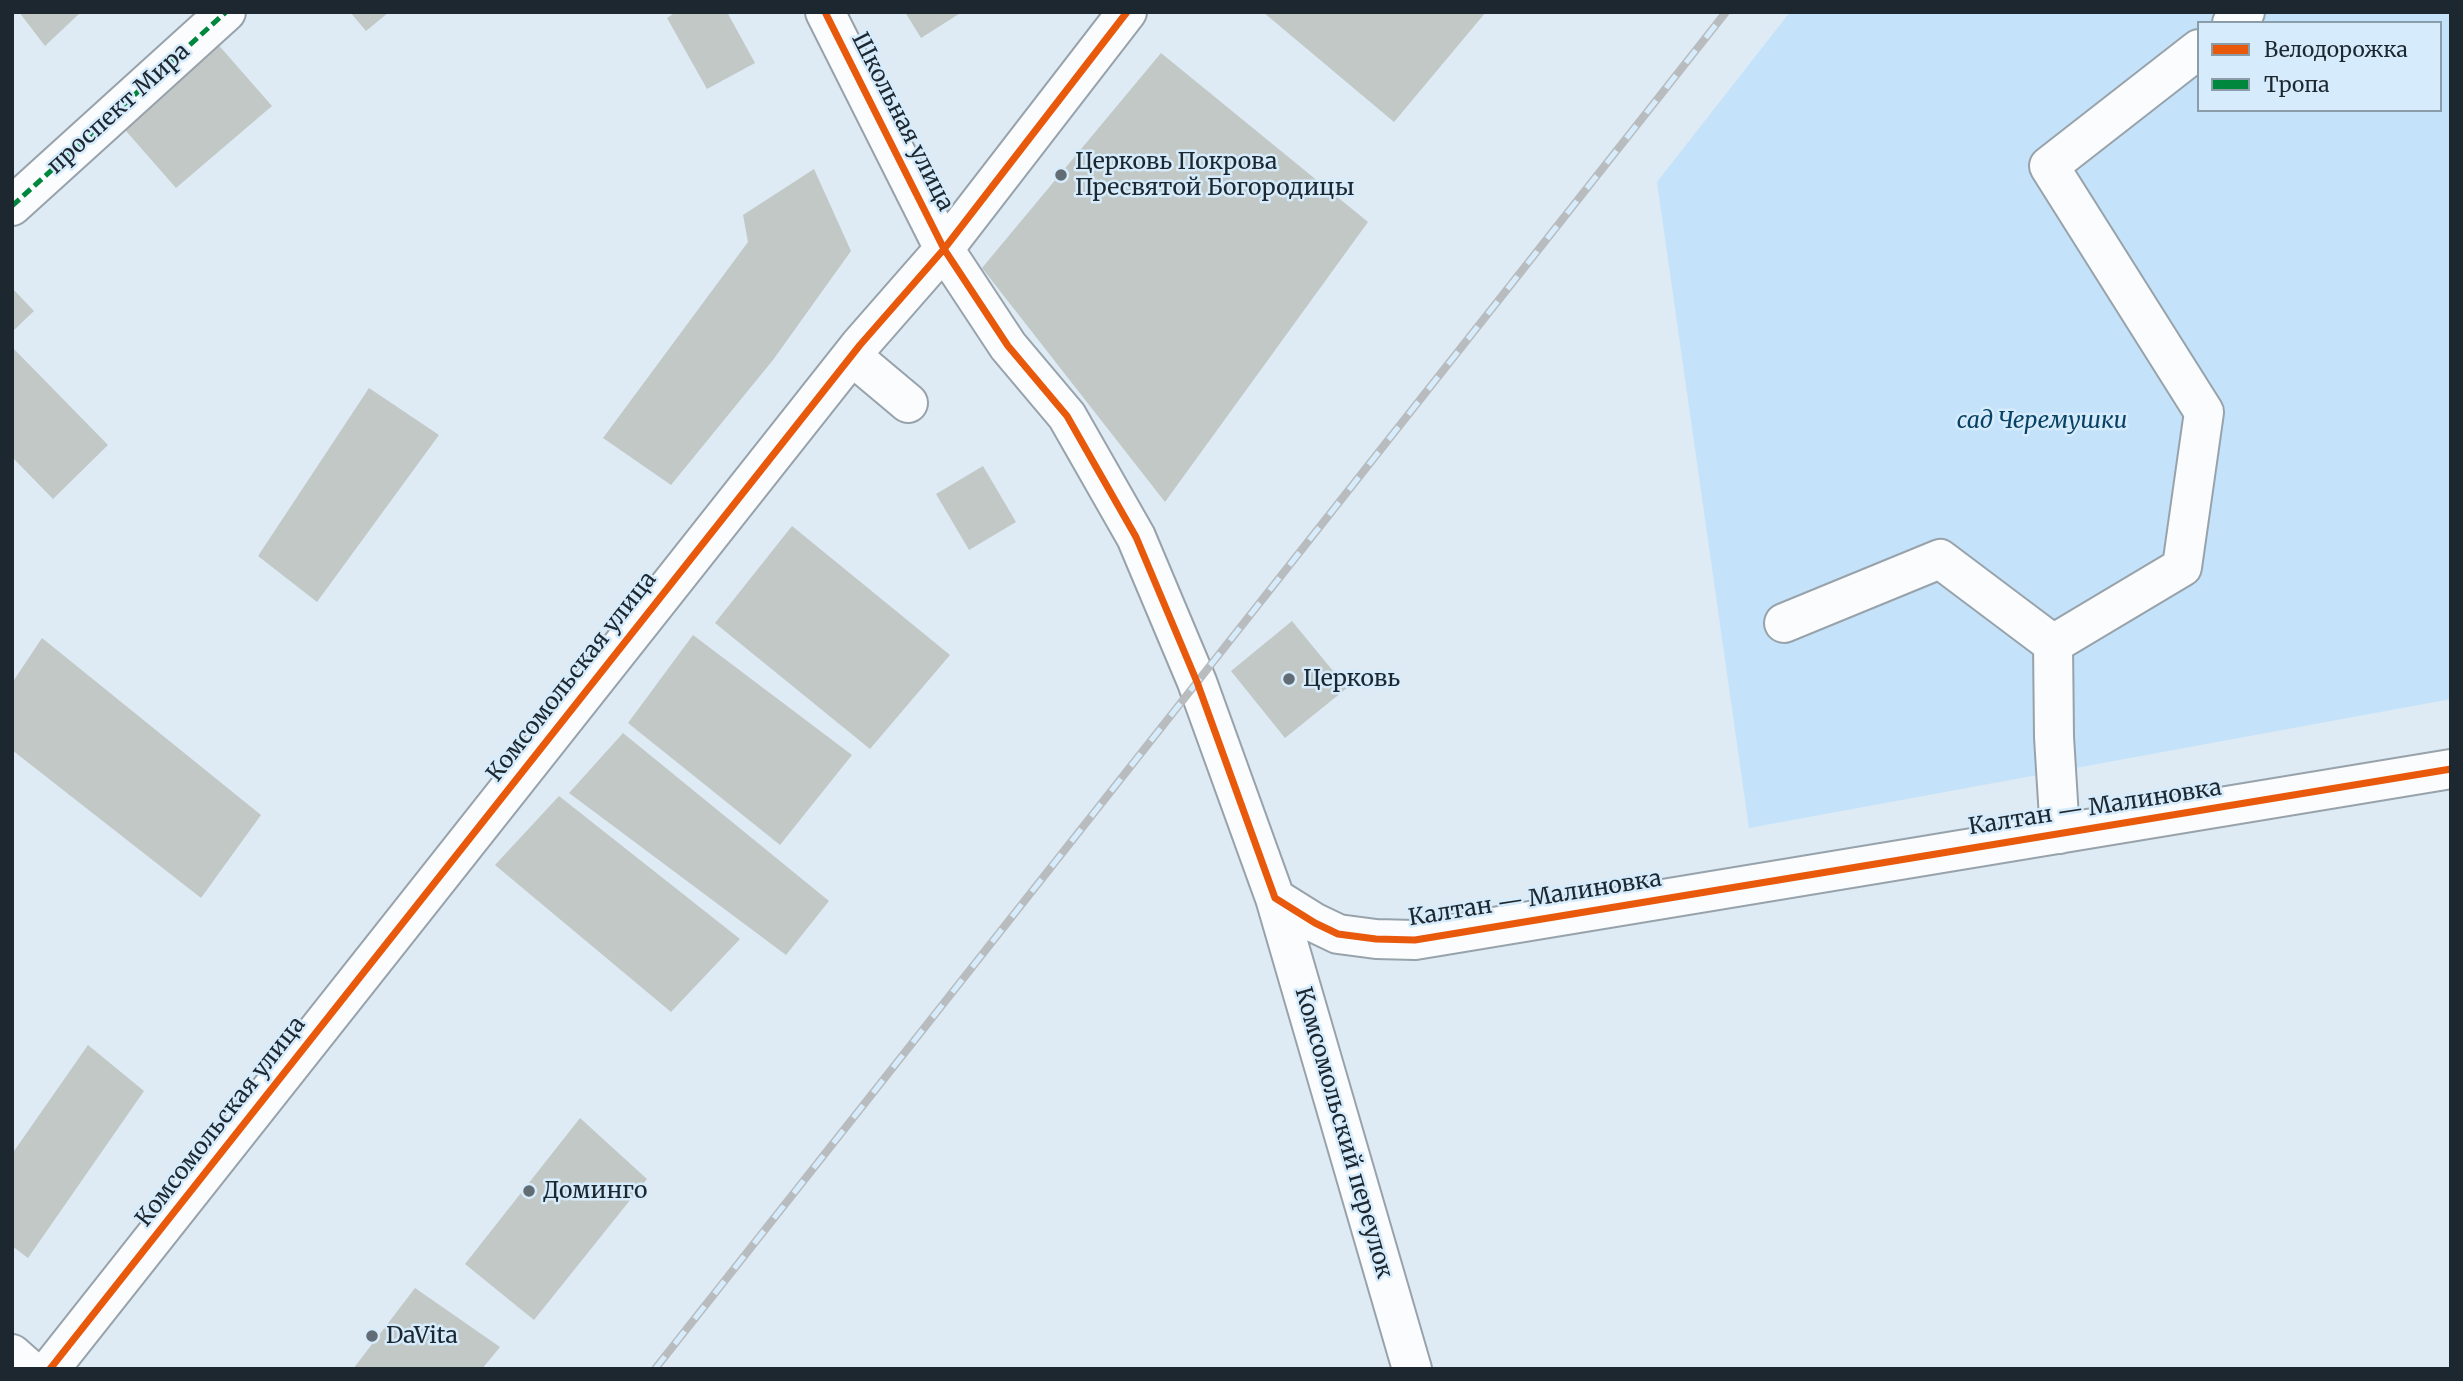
<!DOCTYPE html>
<meta charset="utf-8">
<style>
body{margin:0}
#map{position:relative;width:2463px;height:1381px;overflow:hidden;background:#deebf4;font-family:Merriweather,serif}
canvas{display:block}
.frame{position:absolute;inset:0;border:14px solid #1d272f;pointer-events:none}
.legend{position:absolute;left:2197px;top:21px;width:245px;height:91px;box-sizing:border-box;background:#d6ecfc;border:2px solid #8c9daa;margin:0;padding:9px 12px;list-style:none;font-size:21px;color:#1d272f}
.legend li{display:flex;align-items:center;gap:14px;height:35px}
.legend b{width:35px;border:2px solid #8c9daa}
</style>
<div id="map">
<canvas width="2463" height="1381"></canvas>
<div class="frame"></div>
<ul class="legend">
<li><b style="height:9px;background:#e8590c"></b>Велодорожка</li>
<li><b style="height:9px;background:#00873e"></b>Тропа</li>
</ul>
</div>
<script>
const ctx = document.querySelector('canvas').getContext('2d');
ctx.lineJoin = 'round';
function fill(path, color) { ctx.fillStyle = color; ctx.fill(path, 'evenodd'); }
const shape = rows => new Path2D(rows.map(r => 'M' + r).join(''));
function stroke(path, color, width, dash) { ctx.strokeStyle = color; ctx.lineWidth = width; ctx.lineCap = dash ? 'butt' : 'round'; ctx.setLineDash(dash || []); ctx.stroke(path); }
function drawText(font, color, halo, rows, align = 'center') {
  ctx.font = font + ' Merriweather,serif'; ctx.lineWidth = 5; ctx.setLineDash([]); ctx.textBaseline = 'middle'; ctx.strokeStyle = halo; ctx.fillStyle = color; for (const [text, x, y, turn = 0] of rows) {
    ctx.save(); ctx.translate(x, y); ctx.rotate((+turn || 0) * Math.PI / 180); ctx.textAlign = isNaN(turn) ? turn : align; if (halo) ctx.strokeText(text, 0, 0); ctx.fillText(text, 0, 0); ctx.restore();
  }
}
fill(shape([
 [1790,12,2451,12,2451,699,1749,828,1657,182],
 [2199,23,2440,23,2440,110,2199,110]
]), '#c4e2f9');
fill(shape([
 [19,12,81,12,45,46],
 [350,12,389,12,366,31],
 [676,12,727,12,755,63,707,89,667,18],
 [905,12,962,12,921,38],
 [1263,12,1486,12,1394,122],
 [215,41,272,106,176,188,119,123],
 [1161,53,1368,222,1165,502,982,268],
 [814,169,851,251,773,360,671,485,603,438,748,242,743,215],
 [12,288,34,311,12,332],
 [12,347,108,445,53,499,12,457],
 [369,388,439,435,317,602,258,556],
 [983,466,1016,522,969,550,936,494],
 [792,526,950,655,870,749,715,623],
 [1292,621,1347,688,1285,738,1231,671],
 [693,635,852,755,780,845,628,723],
 [42,638,261,815,201,898,12,750,12,683],
 [623,733,829,901,786,955,569,793],
 [559,796,740,939,671,1012,495,865],
 [88,1045,144,1091,28,1258,12,1246,12,1154],
 [580,1118,647,1179,534,1320,465,1264],
 [415,1288,500,1347,482,1369,353,1369]
]), '#c2c8c6');
const minor = shape([
 [825,12,944,249,1008,346,1067,416,1136,537,1197,682,1275,898,1315,923,1338,934,1376,939,1415,940,2451,769],
 [2232,23,2245,12],
 [12,206,226,12],
 [852,356,908,403],
 [1784,623,1940,559,2053,644],
 [2060,834,2054,737,2053,644,2182,567,2204,412,2049,166,2199,49],
 [1275,898,1412,1369],
 [12,1354,29,1369],
 [50,1369,860,345,944,249,1127,12]
]);
stroke(minor, '#98a2aa', 42);
stroke(minor, '#fafcfd', 38);
const rail = shape([
 [655,1369,1726,12]
]);
stroke(rail, '#b9bcbe', 8);
stroke(rail, '#d6ecfc', 5, [16]);
stroke(shape([
 [12,206,226,12]
]), '#00873e', 5, [10, 5]);
stroke(shape([
 [825,12,944,249,1008,346,1067,416,1136,537,1197,682,1275,898,1315,923,1338,934,1376,939,1415,940,2451,769],
 [50,1369,860,345,944,249,1127,12]
]), '#e8590c', 7);
for (const [x, y, r, color] of [
 [1061,175,7,"#616c74"],
 [1289,679,7,"#616c74"],
 [529,1191,7,"#616c74"],
 [372,1336,7,"#616c74"]
]) { const dot = new Path2D(); dot.arc(x, y, r, 0, 2 * Math.PI); ctx.fillStyle = color; ctx.fill(dot); stroke(dot, '#d6ecfc', 2.5); }
drawText('23px', '#1d272f', '#d6ecfc', [
 ["проспект Мира",119,109,-42],
 ["Школьная улица",902,122,63],
 ["Комсомольская улица",572,677,-52],
 ["Калтан — Малиновка",2095,808,-9],
 ["Калтан — Малиновка",1535,899,-9],
 ["Комсомольская улица",221,1122,-52],
 ["Комсомольский переулок",1343,1133,74]
]);
drawText('23px', '#1d272f', '#d6ecfc', [
 ["Церковь Покрова",1075,162],
 ["Пресвятой Богородицы",1075,188],
 ["Церковь",1303,679],
 ["Доминго",543,1191],
 ["DaVita",386,1336]
], 'left');
drawText('italic 23px', '#084366', '#d6ecfc', [
 ["сад Черемушки",2042,421]
]);
</script>
